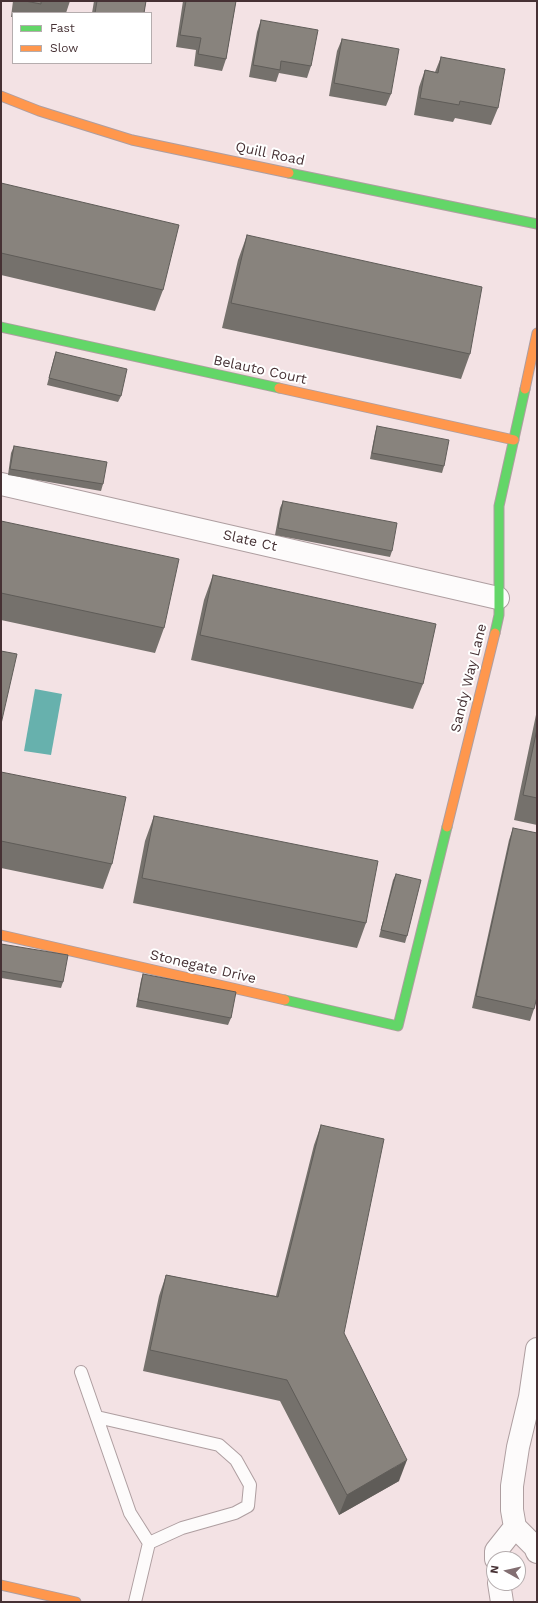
<!DOCTYPE html>
<style>
body{margin:0}
#map{position:relative;width:538px;height:1603px;overflow:hidden;background:#f3e2e4;font-family:"Work Sans",sans-serif}
canvas{display:block}
.frame{position:absolute;inset:0;border:2px solid #463134;pointer-events:none}
.legend{position:absolute;left:12px;top:12px;width:140px;height:52px;box-sizing:border-box;background:#fff;border:1px solid #b5adae;margin:0;padding:5px 7px;list-style:none;font-size:12px;color:#463134}
.legend li{display:flex;align-items:center;gap:8px;height:20px}
.legend b{width:20px;border:1px solid #b5adae}
.north{position:absolute;left:486px;top:1551px;width:40px;height:40px;box-sizing:border-box;background:#fff;border:1px solid #b5adae;border-radius:50%;rotate:278deg;font-size:11px;font-weight:700;line-height:16px;text-align:center;color:#463134}
.north::after{content:'';display:block;margin:auto;width:14px;height:18px;background:#836f72;clip-path:polygon(50% 0,100% 100%,50% 72%,0 100%)}
</style>
<div id="map">
<canvas width="538" height="1603"></canvas>
<div class="frame"></div>
<ul class="legend">
<li><b style="height:5px;background:#63d668"></b>Fast</li>
<li><b style="height:5px;background:#ff974d"></b>Slow</li>
</ul>
<div class="north">N</div>
</div>
<script>
const ctx = document.querySelector('canvas').getContext('2d');
ctx.lineJoin = 'round';
function fill(path, color) { ctx.fillStyle = color; ctx.fill(path, 'evenodd'); }
const shape = rows => new Path2D(rows.map(r => 'M' + r).join(''));
function stroke(path, color, width, dash) { ctx.strokeStyle = color; ctx.lineWidth = width; ctx.lineCap = dash ? 'butt' : 'round'; ctx.setLineDash(dash || []); ctx.stroke(path); }
function drawText(font, color, halo, rows, align = 'center') {
  ctx.font = font + ' "Work Sans",sans-serif'; ctx.lineWidth = 4; ctx.setLineDash([]); ctx.textBaseline = 'middle'; ctx.strokeStyle = halo; ctx.fillStyle = color; for (const [text, x, y, turn = 0] of rows) {
    ctx.save(); ctx.translate(x, y); ctx.rotate((+turn || 0) * Math.PI / 180); ctx.textAlign = isNaN(turn) ? turn : align; if (halo) ctx.strokeText(text, 0, 0); ctx.fillText(text, 0, 0); ctx.restore();
  }
}
fill(shape([
 [35,689,62,694,51,755,24,751]
]), '#67b1ad');
const lane = shape([
 [81,1372,130,1513,149,1543,135,1602],
 [97,1417,219,1445,236,1460,250,1485,248,1506,235,1513,182,1528,149,1543]
]);
const street = shape([
 [1,484,498,598],
 [537,1349,530,1397,518,1447,512,1486,512,1510,515,1527,535,1547,537,1552],
 [496,1559,496,1551,515,1527],
 [499,1583,502,1602]
]);
const fast = shape([
 [289,173,537,224],
 [1,327,279,388],
 [495,633,499,615,499,506,525,389],
 [285,1000,398,1026,447,827]
]);
const slow = shape([
 [1,96,39,111,132,140,289,173],
 [279,388,514,440],
 [525,389,537,333],
 [447,827,495,633],
 [1,935,285,1000],
 [1,1585,76,1602]
]);
stroke(lane, '#ae9ea0', 14);
stroke(street, '#ae9ea0', 24);
stroke(fast, '#ae9ea0', 11);
stroke(slow, '#ae9ea0', 11);
stroke(lane, '#fdfbfb', 12);
stroke(street, '#fdfbfb', 22);
stroke(fast, '#63d668', 9);
stroke(slow, '#ff974d', 9);
fill(shape([
 [13,1,70,1,66,13,13,13,13,17,11,17],
 [94,1,146,1,144,13,92,13],
 [183,1,236,1,226,59,222,71,194,66,196,50,176,47],
 [261,20,311,66,307,78,279,73,276,82,249,77,257,32],
 [342,39,391,94,386,106,329,96,337,51],
 [441,57,498,108,491,125,455,118,453,122,414,115,419,87,425,70,435,72],
 [1,183,163,290,155,311,1,275],
 [247,235,470,354,461,379,222,328,238,260],
 [56,352,121,396,118,402,47,385,54,358],
 [377,426,444,466,442,473,370,459,375,433],
 [14,446,103,484,101,491,8,475,11,453],
 [283,501,392,551,390,557,275,535,280,508],
 [1,521,164,628,155,653,1,620],
 [213,575,423,684,413,709,191,660,204,600],
 [537,710,537,825,514,820],
 [1,772,112,864,103,889,1,868],
 [154,816,366,923,357,948,133,903,145,841],
 [513,828,534,1009,530,1021,472,1008,509,840],
 [396,874,407,936,405,943,379,937,393,880],
 [1,944,63,982,61,988,1,978],
 [143,974,231,1018,228,1025,136,1007,141,980],
 [321,1125,344,1333,399,1481,339,1515,280,1401,143,1371,159,1296,166,1275,276,1296,314,1145]
]), '#75716c');
fill(shape([
 [407,1460,399,1481,339,1515,347,1495]
]), '#5f5c58');
const building = shape([
 [25,1,41,1,41,4,25,1],
 [97,1,146,1,144,13,95,13,97,1],
 [186,1,236,1,226,59,198,54,201,38,180,35,186,1],
 [261,20,318,30,311,66,281,61,280,70,253,65,261,20],
 [342,39,399,49,391,94,334,83,342,39],
 [441,57,505,69,498,108,460,101,459,105,420,98,425,70,438,73,441,57],
 [1,183,179,225,163,290,1,253,1,183],
 [247,235,482,287,470,354,231,303,247,235],
 [56,352,127,369,121,396,49,378,56,352],
 [377,426,449,440,444,466,372,453,377,426],
 [14,446,107,462,103,484,10,469,14,446],
 [283,501,397,523,392,551,278,528,283,501],
 [1,521,179,559,164,628,1,593,1,521],
 [213,575,436,624,423,684,200,635,213,575],
 [1,651,17,654,1,724,1,651],
 [537,729,537,798,523,795,537,729],
 [1,772,126,797,112,864,1,841,1,772],
 [154,816,378,861,366,923,142,878,154,816],
 [513,828,537,833,537,997,534,1009,476,996,513,828],
 [396,874,421,880,407,936,381,930,396,874],
 [1,944,68,955,63,982,1,971,1,944],
 [143,974,236,992,231,1018,138,1000,143,974],
 [321,1125,384,1139,344,1333,407,1460,347,1495,287,1380,150,1350,166,1275,278,1297,321,1125]
]);
fill(building, '#88837d');
stroke(building, '#5f5c58', 1);
drawText('14px', '#463134', '#fff', [
 ["Quill Road",270,154,12],
 ["Belauto Court",260,370,12],
 ["Slate Ct",250,541,13],
 ["Sandy Way Lane",469,678,-76],
 ["Stonegate Drive",203,967,13]
]);
</script>
